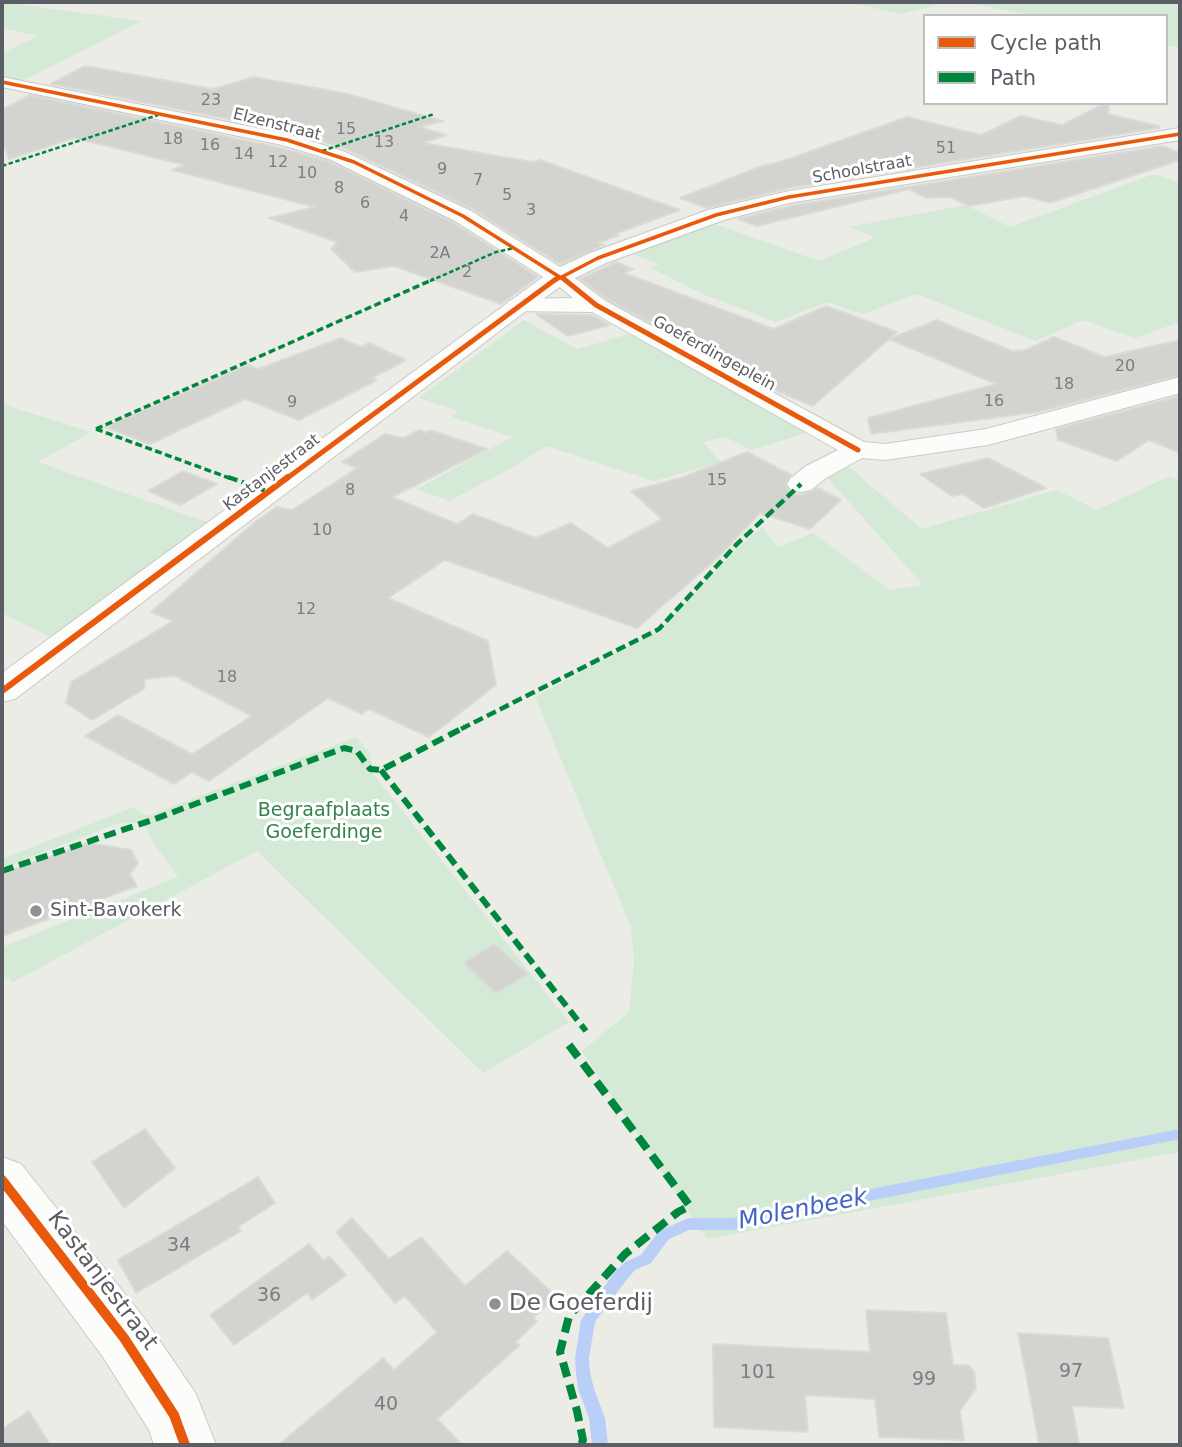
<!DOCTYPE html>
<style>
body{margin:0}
#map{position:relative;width:1182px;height:1447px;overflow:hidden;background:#ecece7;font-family:"DejaVu Sans",sans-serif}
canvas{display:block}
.frame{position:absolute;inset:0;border:4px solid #5c5e65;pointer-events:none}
.legend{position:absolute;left:923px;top:14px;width:245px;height:91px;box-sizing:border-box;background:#fff;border:2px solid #bebfc1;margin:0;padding:9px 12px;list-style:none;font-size:21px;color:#5c5e65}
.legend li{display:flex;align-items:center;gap:14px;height:35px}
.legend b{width:35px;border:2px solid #bebfc1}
</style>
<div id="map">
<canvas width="1182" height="1447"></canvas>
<div class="frame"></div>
<ul class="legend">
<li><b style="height:9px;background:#e8590c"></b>Cycle path</li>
<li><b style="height:9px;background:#00873e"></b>Path</li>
</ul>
</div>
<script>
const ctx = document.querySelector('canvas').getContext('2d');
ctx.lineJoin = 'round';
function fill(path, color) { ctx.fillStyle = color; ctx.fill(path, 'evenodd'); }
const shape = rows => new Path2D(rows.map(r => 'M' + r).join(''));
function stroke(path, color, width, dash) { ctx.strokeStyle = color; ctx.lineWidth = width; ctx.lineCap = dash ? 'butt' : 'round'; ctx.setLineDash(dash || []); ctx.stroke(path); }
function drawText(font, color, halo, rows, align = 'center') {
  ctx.font = font + ' "DejaVu Sans",sans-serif'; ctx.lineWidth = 6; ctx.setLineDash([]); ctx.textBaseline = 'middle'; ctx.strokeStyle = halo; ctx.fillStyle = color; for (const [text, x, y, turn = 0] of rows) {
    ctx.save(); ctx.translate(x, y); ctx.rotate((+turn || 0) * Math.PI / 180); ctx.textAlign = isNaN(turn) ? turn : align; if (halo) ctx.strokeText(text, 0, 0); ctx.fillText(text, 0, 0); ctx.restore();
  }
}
fill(shape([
 [2,2,141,21,18,83,2,79,2,53,39,36,2,28],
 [846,2,947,2,902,14],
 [964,2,1180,2,1180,48,1166,45,1166,16,1036,16],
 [1154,174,1180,183,1180,322,1135,338,1083,320,1036,341,917,294,862,314,827,302,776,322,705,295,650,268,660,264,631,254,715,224,819,261,875,238,849,227,966,205,1010,227],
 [524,320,577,349,629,334,813,431,751,450,726,437,703,442,721,462,654,481,546,446,512,468,449,501,417,489,512,437,452,417,458,411,419,398],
 [2,404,91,432,38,462,206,522,52,638,2,613],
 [844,463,922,529,1056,490,1097,510,1170,476,1180,480,1180,1152,707,1239,582,1051,629,1012,634,962,631,927,535,697,661,629,736,550,762,527,778,547,813,533,890,590,923,585,824,474],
 [356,737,369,751,374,775,569,1022,483,1073,257,851,13,982,2,975,2,947,178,877,151,839,147,828,134,822,117,824,2,868,2,859,134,807,147,816]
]), '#d4e9d6');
fill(shape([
 [1180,1129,1180,1139,824,1210,732,1230,689,1230,669,1239,651,1263,635,1270,624,1283,595,1322,589,1358,590,1372,594,1389,605,1418,608,1445,592,1445,589,1418,578,1389,576,1372,575,1358,581,1320,614,1273,625,1262,641,1255,659,1231,688,1218,732,1218,824,1198,1180,1129]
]), '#b9cff8');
const building = shape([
 [85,66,214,89,253,77,344,93,443,121,419,127,446,135,423,143,533,162,540,160,680,210,615,234,619,235,598,243,604,245,560,264,472,209,344,148,288,131,51,84,85,66],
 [30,95,281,148,328,161,454,223,538,277,501,304,394,266,355,272,331,249,337,242,269,218,315,207,172,170,185,165,74,138,9,159,2,141,2,110,30,95],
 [1106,103,1109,103,1108,114,1159,126,1159,128,789,188,707,208,680,198,759,167,786,160,907,117,981,135,1021,116,1062,125,1106,103],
 [1162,146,1180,153,1180,160,1050,203,1026,196,968,206,951,197,926,198,909,189,757,226,738,219,790,206,1162,146],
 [616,262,633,269,624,273,774,329,826,306,897,332,813,406,777,391,605,298,580,279,616,262],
 [536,314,591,315,610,325,568,336,536,314],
 [937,320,1012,351,1026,350,1054,337,1105,357,1180,340,1180,375,1038,412,871,434,868,418,996,384,889,339,937,320],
 [341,338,361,347,369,343,406,360,372,378,377,380,299,420,245,399,150,444,105,427,248,365,258,369,341,338],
 [1180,396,1180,453,1149,440,1117,461,1058,440,1056,429,1180,396],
 [419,430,426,433,430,430,487,449,392,497,457,524,473,514,536,538,571,523,608,548,662,519,631,491,681,478,747,452,791,475,785,483,790,493,802,495,818,488,841,500,810,529,760,513,714,561,637,628,445,560,388,598,488,641,496,685,429,737,369,709,362,714,328,698,209,781,192,772,174,784,85,736,118,715,192,754,252,716,175,676,145,679,144,689,92,720,66,703,71,682,173,621,151,612,255,522,277,507,292,510,339,480,357,468,342,462,385,434,404,438,419,430],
 [988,458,1046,488,984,508,962,494,952,496,920,474,988,458],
 [183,471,217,484,181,505,148,491,183,471],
 [88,843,131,850,138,863,130,874,137,886,2,936,2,874,88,843],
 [494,944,528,974,496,993,464,963,494,944],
 [145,1129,175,1168,124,1208,92,1162,145,1129],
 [258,1177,275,1203,238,1227,241,1231,136,1293,118,1260,258,1177],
 [352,1218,389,1259,421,1237,465,1286,507,1251,556,1296,533,1318,537,1321,516,1342,520,1345,437,1419,462,1445,278,1445,383,1358,394,1370,437,1332,405,1296,395,1303,336,1232,352,1218],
 [309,1244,323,1260,329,1256,346,1275,312,1300,307,1293,234,1345,210,1315,309,1244],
 [866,1310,946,1313,953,1365,968,1365,974,1372,976,1388,960,1411,964,1440,879,1437,875,1399,805,1395,808,1432,714,1427,713,1344,870,1352,866,1310],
 [1018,1333,1108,1338,1124,1408,1072,1406,1079,1444,1039,1443,1018,1333],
 [29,1411,50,1445,2,1445,2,1429,29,1411]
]);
fill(building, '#d3d3d0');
stroke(building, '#dbdbd6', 2);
const street = shape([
 [559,270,567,272,604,300,864,442,885,444,986,429,1180,377,1180,393,988,445,885,460,862,458,826,478,811,490,801,492,791,490,787,484,791,478,806,466,838,450,592,312,509,311,506,306,509,301,517,299,573,298,548,277,551,272,559,270]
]);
const secondary = shape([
 [2,77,287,134,343,151,471,211,560,267,590,253,708,210,789,191,1180,128,1180,140,789,203,724,220,606,263,567,282,526,311,15,699,2,702,2,673,543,277,455,221,329,159,282,145,2,87,2,77],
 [2,1157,21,1164,145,1319,196,1394,216,1445,154,1445,149,1430,103,1357,2,1221,2,1157]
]);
stroke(street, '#c9cac9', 2);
stroke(secondary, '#c7c8c8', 2);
fill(street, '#fcfcfb');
fill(secondary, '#fcfcfb');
stroke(shape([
 [322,151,434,114],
 [2,166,158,115],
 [430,281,496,252,514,248]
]), '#00873e', 2.5, [4.5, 2.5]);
stroke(shape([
 [96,429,434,279],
 [96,429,232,479]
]), '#00873e', 3.5, [7, 3.5]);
stroke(shape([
 [228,477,269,492],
 [461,729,659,629,736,545,801,484]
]), '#00873e', 4.5, [10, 4.5]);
stroke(shape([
 [381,770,586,1031],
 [2,871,155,819,344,748,357,751,370,769,381,770,465,727]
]), '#00873e', 6, [12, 6]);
stroke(shape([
 [569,1045,690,1206,678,1212,625,1254,569,1316,560,1352,577,1411,583,1440,581,1445]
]), '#00873e', 8, [15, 8]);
stroke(shape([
 [2,82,287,140,354,162,463,216,566,281],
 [554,281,598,258,716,215,789,197,1180,134]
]), '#e8590c', 3.5);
stroke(shape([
 [564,279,596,305,858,450],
 [286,479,556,279]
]), '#e8590c', 5);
stroke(shape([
 [2,691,288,477]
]), '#e8590c', 6);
stroke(shape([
 [2,1180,124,1338,174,1415,185,1445]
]), '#e8590c', 10);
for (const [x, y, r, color] of [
 [36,911,7,"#8e9092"],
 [495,1304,7,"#8e9092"]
]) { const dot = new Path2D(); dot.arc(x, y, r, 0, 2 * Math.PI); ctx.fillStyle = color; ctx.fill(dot); stroke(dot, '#fff', 2.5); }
drawText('16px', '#7b7c81', null, [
 ["23",211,101],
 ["15",346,130],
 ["18",173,140],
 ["13",384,143],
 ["16",210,146],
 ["51",946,149],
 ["14",244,155],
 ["12",278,163],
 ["9",442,170],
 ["10",307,174],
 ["7",478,181],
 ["8",339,189],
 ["5",507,196],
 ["6",365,204],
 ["3",531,211],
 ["4",404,217],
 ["2A",440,254],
 ["2",467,273],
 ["20",1125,367],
 ["18",1064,385],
 ["16",994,402],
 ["9",292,403],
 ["15",717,481],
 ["8",350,491],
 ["10",322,531],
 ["12",306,610],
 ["18",227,678]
]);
drawText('16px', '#5c5e65', '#fff', [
 ["Elzenstraat",277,125,14],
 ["Schoolstraat",862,170,-10],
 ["Goeferdingeplein",714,354,29],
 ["Kastanjestraat",272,473,-37]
]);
drawText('19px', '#34844a', '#fff', [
 ["Begraafplaats",324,811],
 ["Goeferdinge",324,833]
]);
drawText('19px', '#5c5e65', '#fff', [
 ["Sint-Bavokerk",50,911]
], 'left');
drawText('19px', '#7b7c81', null, [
 ["34",179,1246],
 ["36",269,1296],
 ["97",1071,1372],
 ["101",758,1373],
 ["99",924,1380],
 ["40",386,1405]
]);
drawText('23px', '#5c5e65', '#fff', [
 ["Kastanjestraat",102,1281,53]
]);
drawText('23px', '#5c5e65', '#fff', [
 ["De Goeferdij",509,1304]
], 'left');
drawText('italic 24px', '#4465c4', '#fff', [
 ["Molenbeek",803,1210,-11]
]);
</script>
